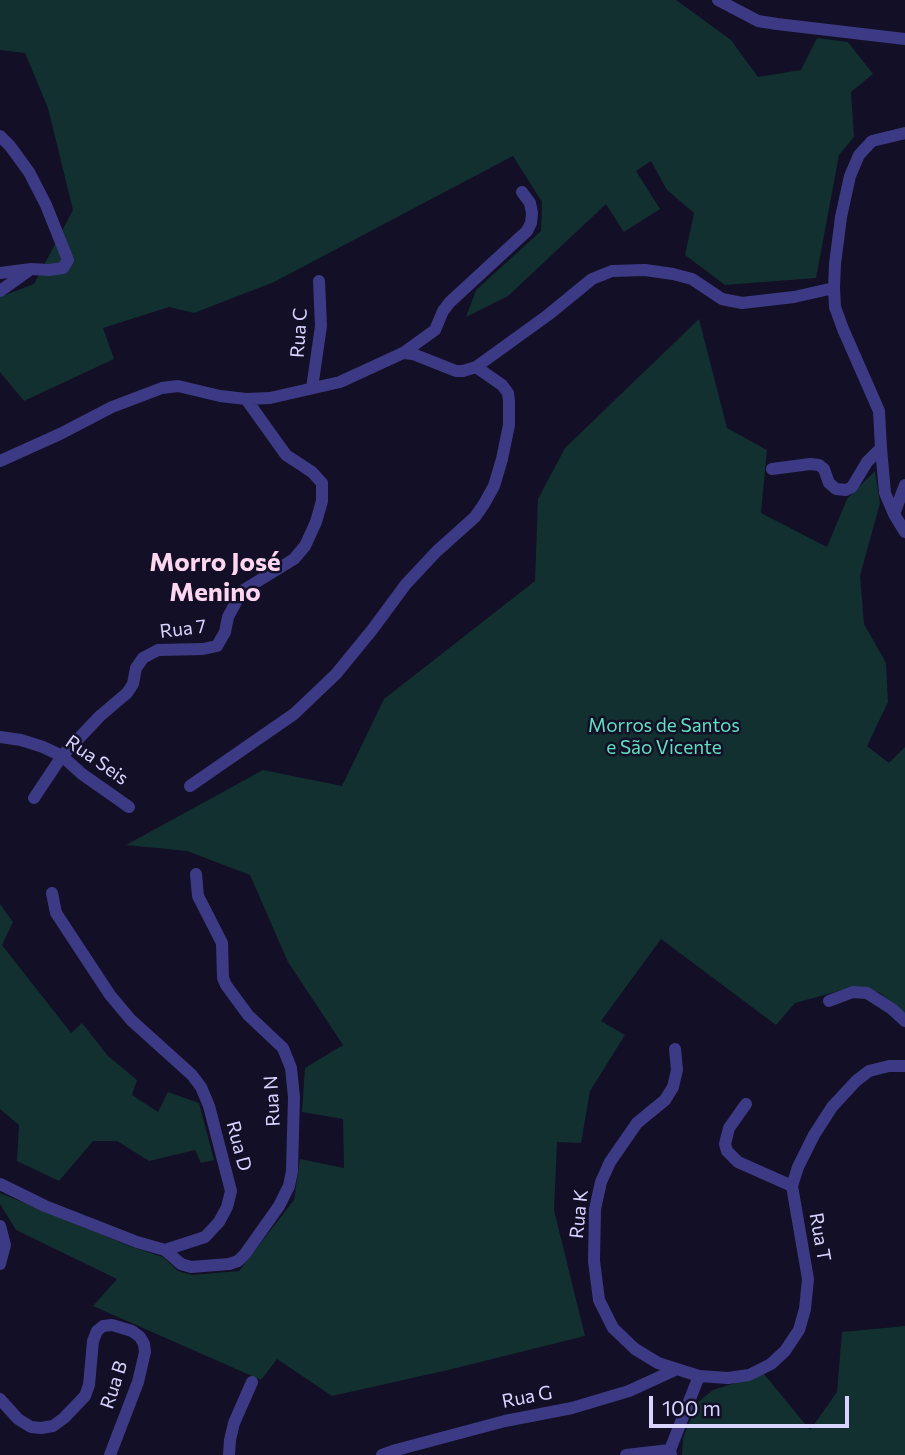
<!DOCTYPE html>
<meta charset="utf-8">
<style>
body{margin:0}
#map{position:relative;width:905px;height:1455px;overflow:hidden;background:#130f26;font-family:Commissioner,sans-serif}
canvas{display:block}
.scale{position:absolute;left:649px;top:1396px;width:200px;height:32px;box-sizing:border-box;border:4px solid #d9d4ff;border-top:0;padding-left:9px;font-size:21px;line-height:24px;white-space:nowrap;color:#d9d4ff;-webkit-text-stroke:5px #130f26;paint-order:stroke}
</style>
<div id="map">
<canvas width="905" height="1455"></canvas>
<div class="scale">100 m</div>
</div>
<script>
const ctx = document.querySelector('canvas').getContext('2d');
ctx.lineJoin = 'round';
function fill(path, color) { ctx.fillStyle = color; ctx.fill(path, 'evenodd'); }
const shape = rows => new Path2D(rows.map(r => 'M' + r).join(''));
function stroke(path, color, width, dash) { ctx.strokeStyle = color; ctx.lineWidth = width; ctx.lineCap = dash ? 'butt' : 'round'; ctx.setLineDash(dash || []); ctx.stroke(path); }
function drawText(font, color, halo, rows, align = 'center') {
  ctx.font = font + ' Commissioner,sans-serif'; ctx.lineWidth = 5; ctx.setLineDash([]); ctx.textBaseline = 'middle'; ctx.strokeStyle = halo; ctx.fillStyle = color; for (const [text, x, y, turn = 0] of rows) {
    ctx.save(); ctx.translate(x, y); ctx.rotate((+turn || 0) * Math.PI / 180); ctx.textAlign = isNaN(turn) ? turn : align; if (halo) ctx.strokeText(text, 0, 0); ctx.fillText(text, 0, 0); ctx.restore();
  }
}
fill(shape([
 [0,0,676,0,731,40,758,77,801,70,817,38,848,42,873,74,851,92,854,137,839,155,816,278,725,285,685,255,694,213,667,190,651,161,636,171,660,209,624,232,606,204,508,296,466,317,476,290,541,231,542,202,513,156,274,282,194,313,169,307,103,328,114,359,24,401,0,372,0,297,34,284,73,210,48,108,25,53,0,50],
 [699,319,727,428,767,450,761,513,827,547,847,499,875,471,880,503,860,576,864,624,886,663,888,702,867,746,889,763,905,747,905,1013,880,993,857,986,795,1003,776,1025,661,939,601,1021,625,1035,590,1091,581,1143,557,1142,554,1210,585,1336,448,1370,332,1396,277,1359,261,1380,93,1306,117,1279,16,1230,0,1204,0,1193,132,1247,163,1257,178,1271,192,1275,239,1271,294,1200,300,1159,344,1168,343,1119,302,1112,305,1068,343,1045,288,962,250,875,187,851,126,845,263,770,342,786,384,699,535,581,538,499,565,448],
 [0,904,13,922,2,945,71,1033,82,1023,108,1056,137,1080,132,1095,158,1112,168,1092,199,1103,214,1160,201,1163,195,1150,149,1161,117,1141,93,1141,59,1181,17,1161,19,1125,0,1109],
 [905,1326,905,1455,682,1455,683,1438,697,1403,713,1390,764,1374,810,1430,837,1392,842,1332]
]), '#12302f');
stroke(shape([
 [718,0,758,21,777,24,905,39],
 [0,136,10,146,29,172,46,205,68,260,63,268,49,270,31,269,0,273],
 [0,291,28,271],
 [403,353,413,354,456,371,463,371,476,367,548,315,592,279,612,271,645,270,673,274,692,279,722,299,742,303,794,297,834,288,835,264,841,217,850,176,859,155,872,141,905,133],
 [312,388,321,326,319,281],
 [881,448,885,493,894,514],
 [0,461,60,434,112,407,162,388,178,386,220,396,246,399,270,398,340,382,403,353,435,330,443,311,450,302,527,231,531,223,532,213,530,203,522,192],
 [772,469,810,464,819,465,824,469,829,483,836,489,846,490,852,487,867,462,881,448,879,411,843,329,835,307,834,288],
 [905,485,894,514,905,532],
 [0,737,21,740,43,747,62,756,82,774,129,807],
 [190,786,294,714,336,674,372,630,406,584,437,551,475,517,484,504,494,486,502,459,509,425,509,401,508,393,502,385,476,367],
 [34,798,62,756,100,716,127,693,133,684,136,668,143,658,158,650,203,649,217,646,225,632,228,617,242,591,294,559,305,546,316,522,322,501,322,483,312,472,286,455,246,399],
 [829,1001,853,992,867,993,892,1009,905,1021],
 [675,1049,677,1070,673,1087,665,1100,637,1123,610,1162,601,1182,595,1209,594,1261,599,1300,613,1328,635,1349,658,1363,699,1376,728,1378,749,1375,771,1364,785,1351,799,1330,805,1309,808,1279,792,1186,798,1167,814,1135,832,1107,856,1081,869,1071,889,1066,905,1066],
 [746,1104,729,1128,725,1144,727,1151,738,1162,792,1186],
 [0,1184,45,1206,137,1242,165,1250,205,1237,219,1222,227,1207,231,1191,209,1106,201,1087,192,1075,131,1020,110,995,56,913,52,893],
 [0,1226,5,1245,0,1264],
 [165,1250,181,1264,191,1267,229,1264,238,1261,245,1254,279,1206,289,1186,292,1171,294,1097,291,1068,283,1048,248,1015,226,985,223,978,222,943,198,896,196,874],
 [0,1399,18,1419,31,1427,41,1428,53,1426,64,1418,85,1396,89,1385,93,1341,97,1331,103,1326,112,1325,132,1331,140,1337,144,1344,145,1352,138,1382,110,1455],
 [670,1450,699,1376],
 [229,1455,230,1440,234,1423,252,1382],
 [382,1455,396,1450,505,1421,572,1408,629,1391,677,1369],
 [626,1455,670,1450,671,1455]
]), '#3d3a85', 12);
drawText('19px', '#d9d4ff', '#130f26', [
 ["Rua C",299,333,-86],
 ["Rua 7",183,629,-7],
 ["Rua Seis",97,760,35],
 ["Rua N",272,1101,-93],
 ["Rua D",239,1146,75],
 ["Rua K",579,1214,-84],
 ["Rua T",820,1237,80],
 ["Rua B",114,1385,-72],
 ["Rua G",527,1397,-11]
]);
drawText('19px', '#5fe0c0', '#130f26', [
 ["Morros de Santos",664,726],
 ["e São Vicente",664,748]
]);
drawText('bold 26px', '#ffd6f0', '#130f26', [
 ["Morro José",215,562],
 ["Menino",215,592]
]);
</script>
